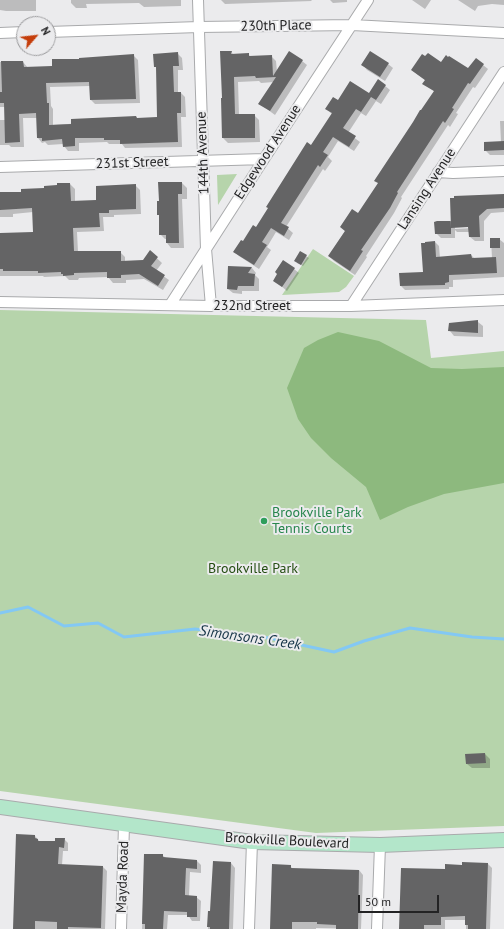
<!DOCTYPE html>
<style>
body{margin:0}
#map{position:relative;width:504px;height:929px;overflow:hidden;background:#ebebed;font-family:"PT Sans",sans-serif}
canvas{display:block}
.north{position:absolute;left:16px;top:16px;width:40px;height:40px;box-sizing:border-box;background:#ebebed;border:1px solid #9b9b9d;border-radius:50%;rotate:62deg;font-size:11px;font-weight:700;line-height:16px;text-align:center;color:#232324}
.north::after{content:'';display:block;margin:auto;width:14px;height:18px;background:#c53e0b;clip-path:polygon(50% 0,100% 100%,50% 72%,0 100%)}
.scale{position:absolute;left:358px;top:895px;width:81px;height:18px;box-sizing:border-box;border:2px solid #232324;border-top:0;padding-left:5px;font-size:12px;line-height:14px;white-space:nowrap;color:#232324;-webkit-text-stroke:3px #ebebed;paint-order:stroke}
</style>
<div id="map">
<canvas width="504" height="929"></canvas>
<div class="north">N</div>
<div class="scale">50 m</div>
</div>
<script>
const ctx = document.querySelector('canvas').getContext('2d');
ctx.lineJoin = 'round';
function fill(path, color) { ctx.fillStyle = color; ctx.fill(path, 'evenodd'); }
const shape = rows => new Path2D(rows.map(r => 'M' + r).join(''));
function stroke(path, color, width, dash) { ctx.strokeStyle = color; ctx.lineWidth = width; ctx.lineCap = dash ? 'butt' : 'round'; ctx.setLineDash(dash || []); ctx.stroke(path); }
function drawText(font, color, halo, rows, align = 'center') {
  ctx.font = font + ' "PT Sans",sans-serif'; ctx.lineWidth = 4; ctx.setLineDash([]); ctx.textBaseline = 'middle'; ctx.strokeStyle = halo; ctx.fillStyle = color; for (const [text, x, y, turn = 0] of rows) {
    ctx.save(); ctx.translate(x, y); ctx.rotate((+turn || 0) * Math.PI / 180); ctx.textAlign = isNaN(turn) ? turn : align; if (halo) ctx.strokeText(text, 0, 0); ctx.fillText(text, 0, 0); ctx.restore();
  }
}
fill(shape([
 [237,174,218,205,217,175],
 [313,249,354,276,346,287,339,292,282,295],
 [0,310,426,320,431,358,504,351,504,826,316,833,0,791]
]), '#b6d4ab');
fill(shape([
 [338,332,379,341,431,368,462,369,504,367,504,483,444,494,408,507,380,520,366,487,331,458,311,438,298,419,287,388,304,348,318,340]
]), '#8db97e');
fill(shape([
 [0,0,41,0,36,0,36,11,6,11,0,10],
 [71,0,181,0,181,6,144,7,139,3,86,4,87,8,76,8,71,3],
 [221,0,311,0,312,1,225,4],
 [330,0,347,0,347,2,333,3],
 [412,0,431,0,425,9],
 [458,0,504,0,504,5,492,4,478,6,475,11],
 [231,52,234,55,248,54,251,57,271,56,276,61,277,72,302,61,307,65,275,115,260,104,274,82,261,83,259,81,238,82,239,115,254,115,259,120,260,142,228,143,223,138,222,99],
 [178,54,182,58,183,70,178,70,178,93,181,93,185,97,186,117,181,117,182,147,125,148,122,144,109,144,107,142,79,143,79,151,68,151,64,146,63,144,48,145,45,142,42,143,38,138,37,118,23,118,24,147,11,147,9,145,0,145,0,120,6,120,6,107,0,107,0,62,23,62,28,68,53,67,80,60,133,55,138,60,140,103,95,104,91,100,90,86,50,87,51,106,53,109,53,125,158,118,157,69,155,66],
 [442,63,469,70,483,65,488,69,475,88,473,87,456,113,458,114,450,127,448,125,401,197,402,198,394,213,366,256,367,257,355,275,334,261,329,256,345,231,341,227,358,214,379,184,435,92,424,84,426,81,412,70],
 [388,64,393,68,385,81,367,70,363,65],
 [378,80,390,90,381,104,376,101,366,116,361,113,348,133,360,142,354,151,338,141,328,157,332,161,325,171,323,169,286,227,293,233,289,240,276,232,267,247,271,250,259,269,239,256,235,252,256,228,332,114,326,109,338,101,369,95],
 [500,121,504,121,504,155,490,155,485,150,501,142],
 [182,183,187,188,187,199,182,199,184,248,171,248,167,243,167,239,165,239,160,234,160,216,158,214],
 [58,184,70,184,75,189,75,202,97,201,135,185,140,190,141,214,114,215,114,217,103,217,104,231,77,232,78,252,120,252,125,257,125,262,143,261,150,252,162,263,156,271,169,280,163,290,144,279,126,280,126,283,113,283,108,277,79,278,78,280,69,280,65,276,44,277,43,276,0,276,0,233,34,233,33,212,13,214,13,217,0,217,0,193,22,193,58,186],
 [504,195,504,212,491,213,484,221,484,241,475,241,470,237,470,232,457,232,455,230,455,238,441,238,436,233,450,222],
 [473,226,473,228,455,229,455,227],
 [491,239,499,239,504,243,504,277,453,280,453,287,449,287,449,289,405,290,401,286,424,273,435,242,439,246,440,258,471,255,475,259,492,258],
 [300,252,309,258,303,266,297,263],
 [229,267,252,268,256,273,255,275,259,279,259,291,242,291,242,294,233,293,228,289],
 [294,269,299,273,287,291,274,280],
 [478,322,483,326,483,337,454,336,450,331],
 [485,754,490,759,490,768,472,768,467,764],
 [35,836,40,842,56,842,64,839,68,843,68,851,63,851,62,865,103,867,107,871,105,929,14,929],
 [145,855,162,855,166,858,197,861,201,865,201,873,190,872,189,896,196,897,201,901,200,921,192,921,188,915,168,915,167,929,142,929],
 [214,862,231,863,235,868,233,929,208,929,209,912,211,913],
 [488,864,492,868,490,929,466,929,466,920,445,920,445,929,400,929,446,870,463,866],
 [290,866,294,870,359,870,363,875,361,929,316,928,316,929,271,929]
]), '#0003');
stroke(shape([
 [0,613,28,607,64,626,98,623,124,637,195,629,269,638,334,652,364,641,410,628,472,637,504,639]
]), '#83c8f4', 3);
fill(shape([
 [220,51,232,51,231,54,249,53,249,56,272,55,273,76,289,51,303,60,270,111,258,104,276,77,256,78,255,76,234,77,235,114,255,114,255,138,222,138,221,98,222,98],
 [370,51,389,63,380,77,361,65],
 [178,52,179,66,173,66,174,92,181,92,181,113,177,113,178,142,120,144,120,140,104,140,104,138,75,138,75,146,63,147,62,139,42,141,42,138,37,138,36,113,19,114,20,142,5,143,4,103,0,103,0,92,2,92,1,61,23,61,24,67,52,66,52,59,79,59,79,58,134,54,136,99,90,100,89,82,46,83,47,103,49,103,49,125,71,124,71,119,136,116,137,118,157,117,156,67,154,67,153,54],
 [428,53,441,62,446,55,448,57,449,56,468,68,476,58,484,64,470,84,468,83,452,108,454,109,445,123,443,121,408,175,397,192,398,193,390,208,361,250,363,251,350,271,328,256,345,231,340,227,352,209,358,213,378,183,374,181,413,122,420,110,421,110,434,91,422,84,425,80,411,70,422,54,425,56],
 [378,79,386,85,376,100,371,97,361,112,356,109,343,128,356,136,349,147,333,137,323,152,328,155,320,167,318,165,281,223,289,227,284,236,271,228,262,242,267,245,254,265,233,252,241,240,243,241,253,225,256,227,268,208,266,207,307,142,311,145,332,113,325,109,333,97,338,100,350,81,369,93],
 [504,141,504,150,484,151,484,142],
 [158,182,182,182,182,194,178,194,179,243,166,243,166,235,159,235,159,215,157,215,157,201,159,201],
 [57,183,70,183,71,201,96,200,96,186,136,184,136,209,109,210,109,213,99,213,100,227,73,228,74,251,121,251,121,261,143,260,150,250,158,257,151,266,165,275,158,286,139,274,121,275,121,278,107,278,107,272,74,273,74,275,63,276,63,274,61,274,61,272,38,273,38,271,3,271,3,269,0,269,0,233,33,232,32,208,0,210,0,192,21,192,21,189,44,188,44,186,57,185],
 [504,194,504,208,487,209,479,216,480,237,469,237,468,227,451,228,450,198,454,198,454,196],
 [437,221,451,221,451,234,435,234,434,222],
 [490,238,500,238,500,248,490,248],
 [435,241,436,257,471,254,472,258,496,257,497,273,449,275,449,282,445,283,445,285,400,286,399,273,423,272,421,243,425,243,425,242],
 [300,251,307,255,301,265,294,261],
 [283,260,295,268,282,287,273,281,277,274,275,272],
 [228,266,252,267,248,273,255,274,254,286,238,286,237,290,227,289],
 [478,320,478,333,448,331,449,323],
 [485,753,486,763,466,764,465,754],
 [16,834,35,835,35,838,38,839,38,841,55,841,55,838,65,838,64,848,59,847,58,864,103,866,101,928,68,927,68,929,57,929,57,922,35,921,35,929,13,929],
 [144,854,163,854,163,857,197,860,197,869,186,868,185,891,185,895,197,896,197,917,187,917,187,912,164,911,163,929,145,929,145,924,142,924],
 [213,861,231,862,229,929,210,929,210,927,207,927,208,911,210,911],
 [462,862,488,863,486,929,468,929,468,925,465,925,465,916,441,917,441,925,424,925,424,929,399,929,401,868,445,869,445,864,462,865],
 [272,864,291,865,291,868,359,870,358,929,336,929,336,925,317,924,317,922,292,922,292,929,270,929]
]), '#646465');
const street = shape([
 [198,0,206,249,211,306],
 [48,32,199,27,352,25,504,33],
 [0,33,24,32],
 [0,167,264,159],
 [438,172,453,173,504,171],
 [0,302,211,306,351,306,504,300],
 [170,305,264,159,368,0],
 [351,306,504,72],
 [121,929,124,825],
 [249,929,252,842],
 [377,929,380,845]
]);
const secondary = shape([
 [0,807,252,842,380,845,504,840]
]);
stroke(street, '#a9aaac', 12);
stroke(secondary, '#a9aaac', 16);
stroke(street, '#fff', 10);
stroke(secondary, '#b3e6ca', 14);
for (const [x, y, r, color] of [
 [264,521,4,"#2e9e5b"]
]) { const dot = new Path2D(); dot.arc(x, y, r, 0, 2 * Math.PI); ctx.fillStyle = color; ctx.fill(dot); stroke(dot, '#ebebed', 1.5); }
drawText('14px', '#232324', '#ebebed', [
 ["230th Place",276,26,-1],
 ["Edgewood Avenue",268,152,-57],
 ["144th Avenue",203,153,-92],
 ["231st Street",132,163,-2],
 ["Lansing Avenue",427,189,-57],
 ["232nd Street",252,306],
 ["Brookville Boulevard",287,841,3],
 ["Mayda Road",123,877,-88]
]);
drawText('14px', '#27864d', '#ebebed', [
 ["Brookville Park",272,513],
 ["Tennis Courts",272,529]
], 'left');
drawText('14px', '#254e13', '#ebebed', [
 ["Brookville Park",253,569]
]);
drawText('italic 15px', '#143346', '#ebebed', [
 ["Simonsons Creek",250,638,8]
]);
</script>
